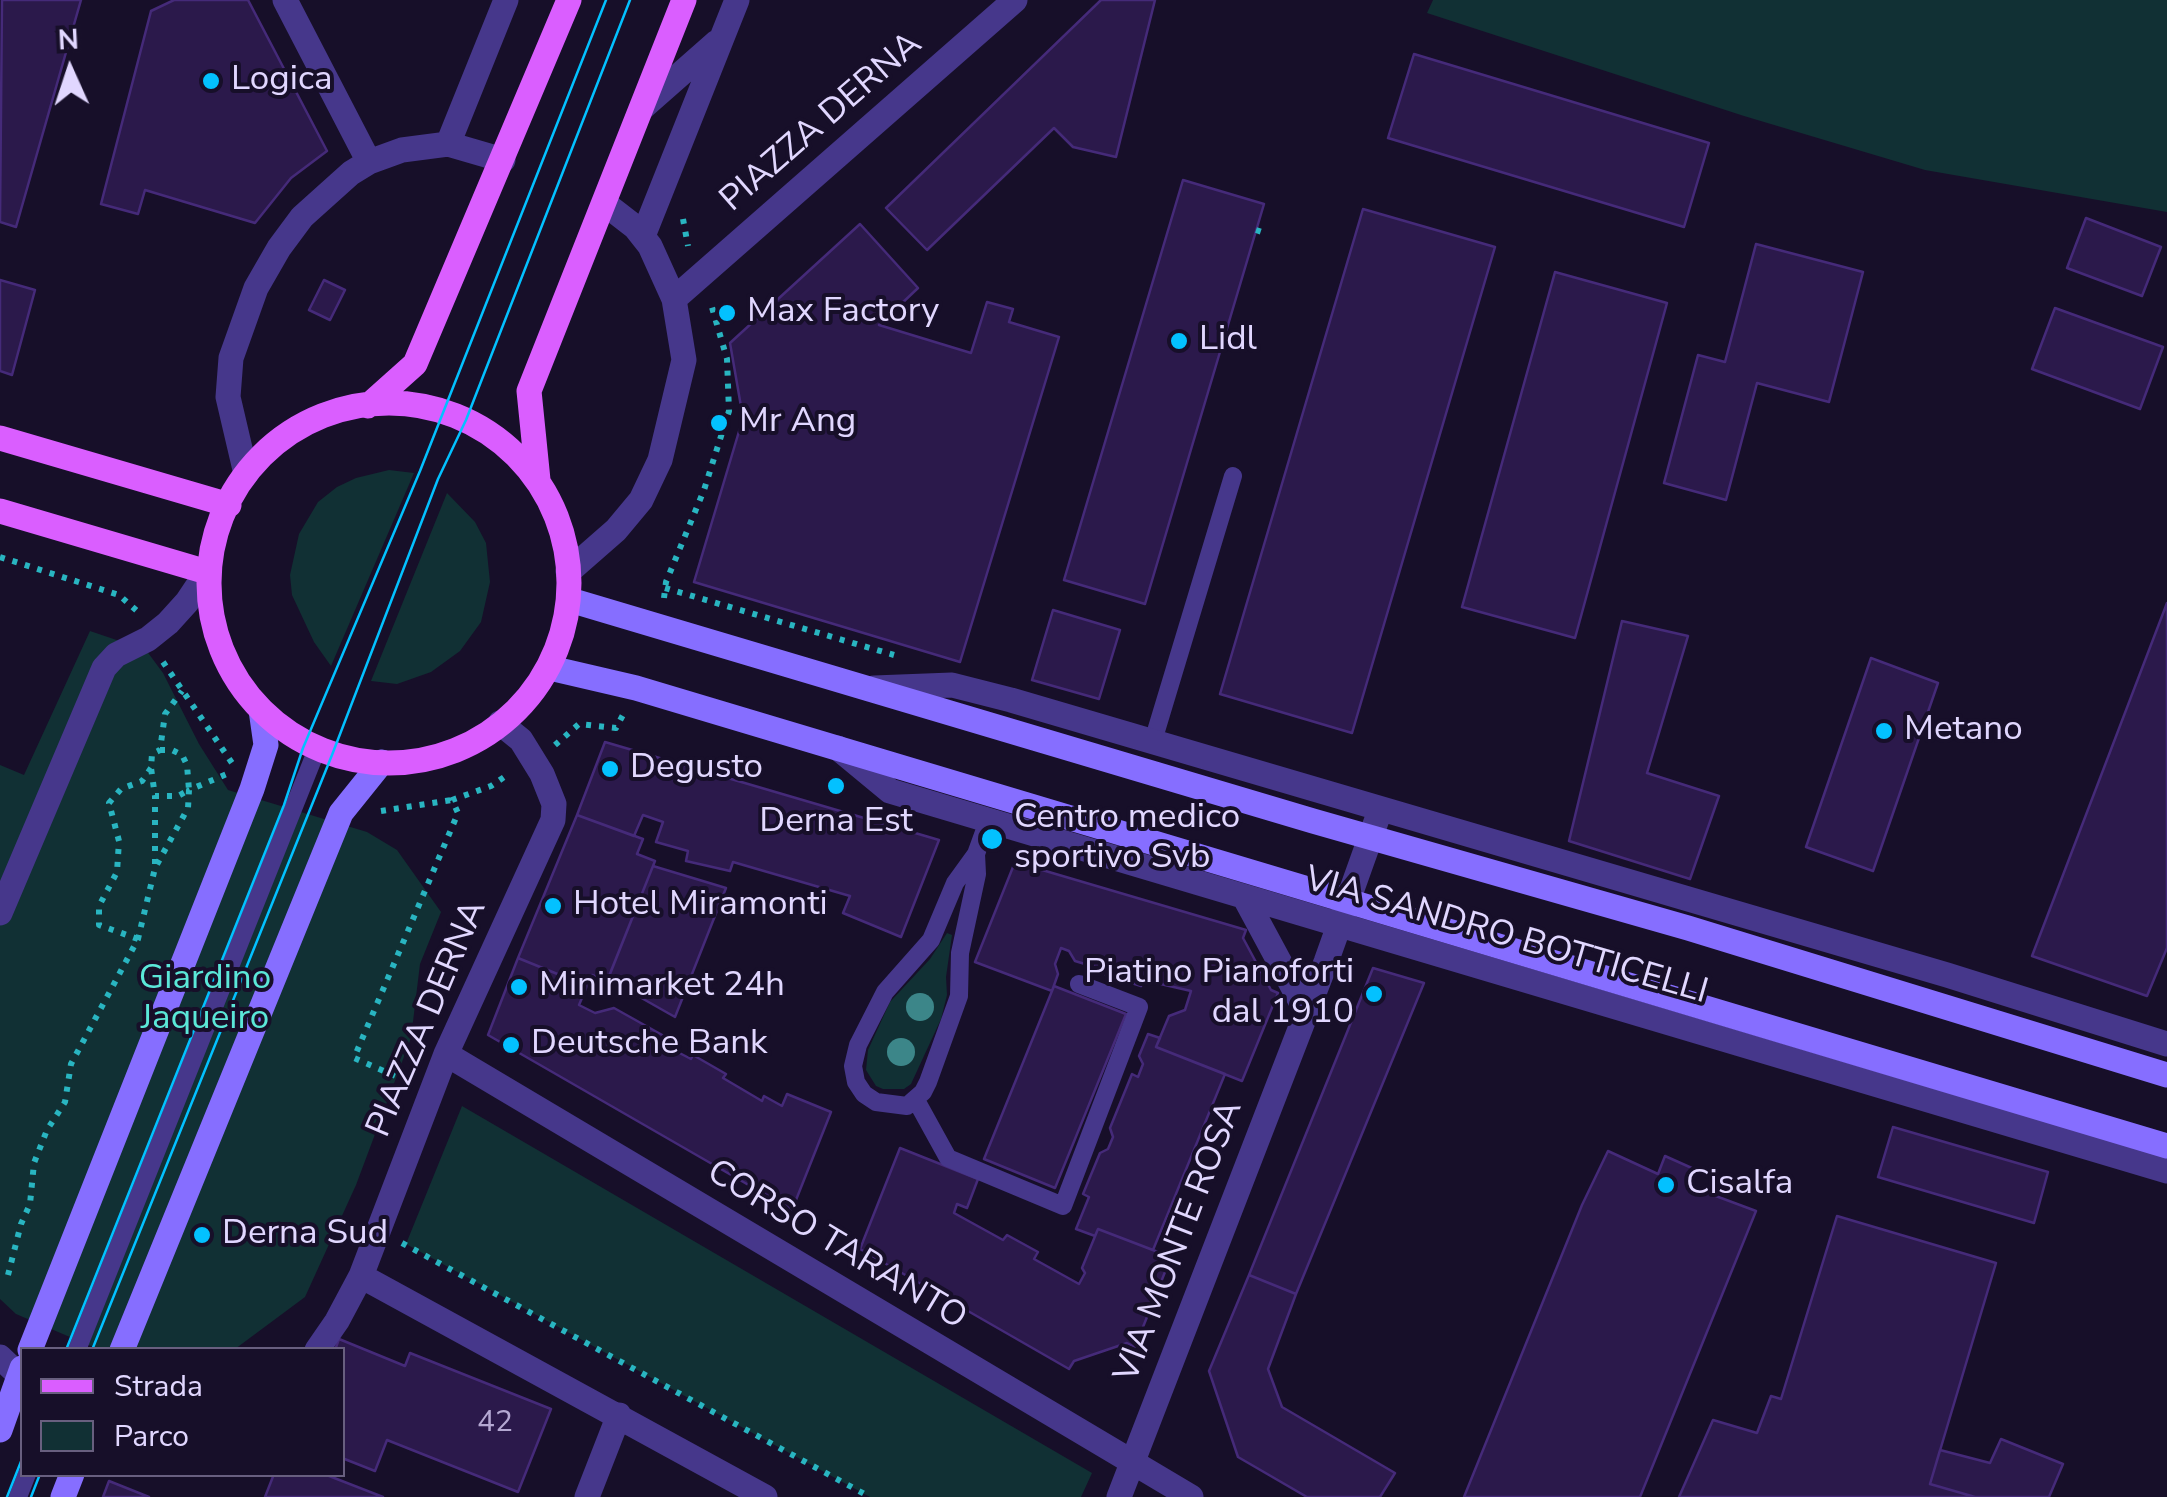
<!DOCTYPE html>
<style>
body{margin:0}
#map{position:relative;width:2167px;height:1497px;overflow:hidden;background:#170f29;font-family:"Nunito Sans",sans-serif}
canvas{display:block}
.legend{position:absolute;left:20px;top:1347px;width:325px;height:130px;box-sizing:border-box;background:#170f29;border:2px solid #685f7f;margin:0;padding:12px 18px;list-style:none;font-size:30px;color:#e1d7ff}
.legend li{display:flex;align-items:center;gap:20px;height:50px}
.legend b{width:50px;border:2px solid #685f7f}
.north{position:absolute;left:20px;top:20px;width:100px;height:100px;-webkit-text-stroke:8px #170f29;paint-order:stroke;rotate:357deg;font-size:28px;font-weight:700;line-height:40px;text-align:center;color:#e1d7ff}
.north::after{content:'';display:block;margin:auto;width:35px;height:45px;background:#e1d7ff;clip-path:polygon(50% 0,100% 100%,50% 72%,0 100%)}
</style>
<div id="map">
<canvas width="2167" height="1497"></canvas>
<ul class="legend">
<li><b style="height:12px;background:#da5eff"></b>Strada</li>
<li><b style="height:28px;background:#113034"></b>Parco</li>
</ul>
<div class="north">N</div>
</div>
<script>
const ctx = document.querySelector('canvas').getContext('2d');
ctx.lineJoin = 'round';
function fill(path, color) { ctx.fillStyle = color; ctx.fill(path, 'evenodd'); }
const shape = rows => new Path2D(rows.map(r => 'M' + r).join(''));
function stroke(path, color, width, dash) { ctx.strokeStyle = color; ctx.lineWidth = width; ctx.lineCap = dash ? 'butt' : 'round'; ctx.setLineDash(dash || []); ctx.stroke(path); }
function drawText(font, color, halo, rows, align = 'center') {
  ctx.font = font + ' "Nunito Sans",sans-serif'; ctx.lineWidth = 8; ctx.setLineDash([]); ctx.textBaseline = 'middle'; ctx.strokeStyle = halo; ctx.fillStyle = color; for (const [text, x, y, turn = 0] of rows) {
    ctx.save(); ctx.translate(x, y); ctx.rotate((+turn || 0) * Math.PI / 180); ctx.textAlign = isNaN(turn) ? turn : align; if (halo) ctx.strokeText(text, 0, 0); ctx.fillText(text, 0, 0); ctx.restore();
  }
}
fill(shape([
 [1433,0,2167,0,2167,212,1925,170,1744,116,1427,13],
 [389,470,414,473,331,666,314,642,292,595,290,575,299,534,318,502,337,487,356,478],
 [447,493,475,522,486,543,490,582,481,622,460,651,431,672,397,684,371,681],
 [90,631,146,650,163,673,199,744,228,790,367,832,397,850,441,912,420,964,411,1038,356,1185,305,1297,235,1349,98,1349,16,1314,0,1299,0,765,24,775],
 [947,933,952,935,946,977,947,995,941,1019,911,1084,904,1089,883,1089,876,1086,866,1070,868,1050,890,1002,930,959],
 [462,1106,1092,1473,1081,1497,870,1497,406,1244]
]), '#113034');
const building = shape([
 [2,0,81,0,16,227,0,222,2,0],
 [174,0,248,0,327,151,291,178,255,223,145,190,138,214,101,204,151,11,174,0],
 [1101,0,1155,0,1116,157,1073,147,1054,128,927,250,886,208,1101,0],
 [1414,54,1709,143,1684,227,1388,138,1414,54],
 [1183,180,1264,204,1145,604,1064,580,1183,180],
 [1363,209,1495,247,1352,733,1220,694,1363,209],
 [2086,218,2161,247,2142,296,2067,268,2086,218],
 [860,224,918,288,879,325,971,353,987,302,1013,309,1009,322,1059,337,960,662,694,582,743,418,730,343,860,224],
 [1756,244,1863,272,1829,402,1757,383,1726,500,1664,483,1698,355,1725,362,1756,244],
 [1555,272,1667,303,1575,638,1462,607,1555,272],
 [0,280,35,290,12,375,0,371,0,280],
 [324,280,345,290,330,320,309,310,324,280],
 [2055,308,2163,347,2140,409,2032,369,2055,308],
 [2167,603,2167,948,2147,996,2032,956,2167,603],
 [1053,610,1120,630,1099,699,1032,680,1053,610],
 [1622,621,1688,636,1647,773,1719,796,1690,879,1569,841,1622,621],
 [1871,658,1938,683,1873,871,1806,847,1871,658],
 [605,742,939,840,901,937,843,913,850,896,733,862,730,871,686,861,688,851,656,842,663,822,643,815,634,836,577,815,605,742],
 [577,815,643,839,637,854,655,861,607,981,592,975,587,986,518,958,577,815],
 [1015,862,1246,930,1243,938,1271,990,1278,993,1242,1081,1156,1047,1169,1016,1185,1010,1191,991,1143,980,1141,986,1106,975,1108,971,1075,961,1069,951,1061,948,1055,964,1058,974,1052,991,975,962,1015,862],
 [653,866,726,888,675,1017,608,979,653,866],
 [518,958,587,986,579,1005,595,1013,614,1008,664,1036,668,1047,691,1059,693,1055,726,1074,723,1078,762,1101,764,1096,782,1106,787,1094,831,1112,792,1210,488,1035,518,958],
 [1373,968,1424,983,1296,1294,1249,1275,1373,968],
 [1054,986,1126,1014,1055,1188,984,1159,1054,986],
 [1148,1034,1160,1038,1156,1047,1225,1074,1153,1250,1098,1229,1095,1236,1076,1229,1089,1197,1083,1194,1100,1153,1108,1149,1113,1137,1110,1128,1132,1074,1138,1077,1143,1064,1139,1056,1148,1034],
 [1893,1127,2048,1172,2034,1223,1878,1177,1893,1127],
 [900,1148,978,1179,967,1208,957,1204,954,1213,1003,1240,1007,1235,1038,1252,1034,1259,1079,1284,1085,1273,1082,1268,1098,1229,1171,1257,1135,1347,1127,1343,1074,1361,1069,1369,860,1249,900,1148],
 [1608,1151,1658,1174,1665,1156,1694,1169,1689,1186,1756,1211,1640,1497,1464,1497,1582,1205,1608,1151],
 [1837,1216,1996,1263,1930,1484,1975,1497,1679,1497,1713,1420,1757,1433,1771,1396,1781,1399,1837,1216],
 [1249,1275,1296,1294,1268,1369,1282,1407,1395,1473,1380,1497,1307,1497,1238,1457,1209,1371,1249,1275],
 [339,1339,405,1366,410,1353,551,1409,518,1492,387,1440,375,1471,342,1458,342,1350,335,1350,339,1339],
 [2001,1439,2063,1464,2049,1497,1975,1497,1930,1484,1940,1450,1990,1463,2001,1439],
 [274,1474,324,1474,383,1497,265,1497,274,1474],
 [109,1481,149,1497,103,1497,109,1481]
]);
fill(building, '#2b194b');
stroke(building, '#452a79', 2.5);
stroke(shape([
 [683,219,688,246],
 [1256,230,1268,234],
 [0,557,119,595,137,611],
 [665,588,894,655],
 [664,598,666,582,704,490,729,411,727,359,711,304],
 [163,662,232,763],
 [555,745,579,724,616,728,624,713],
 [160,750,172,750,182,755,187,765,189,790,178,796,155,796,151,768,152,754,160,750,165,714,182,691],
 [381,811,452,800],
 [155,864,155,796],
 [138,939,99,925,99,906,117,872,119,841,109,803,121,789,142,781,151,768],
 [407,1081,354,1058,458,813,452,800,491,786,510,773],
 [402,1243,870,1497],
 [8,1275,21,1224,30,1204,34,1163,47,1130,65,1102,71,1064,138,939,155,868,188,808,189,790,227,774]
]), '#29b5c1', 6, [5, 8]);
stroke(shape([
 [1153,741,1233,476],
 [976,854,977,874,960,953,959,996,928,1082,923,1092,907,1106,876,1102,864,1094,856,1082,853,1066,858,1045,885,992,931,940,955,883,976,854,988,821],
 [916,1100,948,1158,1063,1206,1139,1007,1079,984],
 [77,1350,317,749],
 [18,1497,27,1474]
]), '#46378b', 18);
stroke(shape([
 [285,0,369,162],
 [642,108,717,42],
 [448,144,506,0],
 [643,236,737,0],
 [674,299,1015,0],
 [246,474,228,397,231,358,256,288,279,248,302,217,351,173,369,162,402,150,448,144,503,160],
 [568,572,616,530,641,500,660,460,684,360,674,299,650,246,635,227,604,203],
 [874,688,952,685,1011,700,1947,975,2167,1044],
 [838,748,890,791,2167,1171],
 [1245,898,1307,1013],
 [0,913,104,668,116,655,148,639,168,623,187,602,207,572],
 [446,1054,1191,1497],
 [361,1276,765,1497],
 [317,1350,337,1321,361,1276,446,1054,553,820,554,804,542,774,521,740,500,723],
 [0,1357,22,1378],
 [587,1497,619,1415],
 [1119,1497,1326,962,1377,819]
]), '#46378b', 25);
stroke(shape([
 [570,600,1313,821,1688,928,2167,1075],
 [550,668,636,688,2167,1146],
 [30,1350,252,789,266,745,261,710],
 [122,1350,341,813,382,762],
 [0,1430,22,1368],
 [63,1497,72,1474]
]), '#866eff', 25);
stroke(shape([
 '209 583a180 180 0 1 1 360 0a180 180 0 1 1-360 0Z',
 [368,406,415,364,569,0],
 [0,438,229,505],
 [538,480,529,391,684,0],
 [0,511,207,572]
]), '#da5eff', 25);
stroke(shape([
 [66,1350,284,805,303,748,420,471,606,0],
 [92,1350,332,755,438,479,466,420,630,0],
 [7,1497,22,1459],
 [31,1497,40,1474]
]), '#03c1ff', 2.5);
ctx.fillStyle = '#3c8689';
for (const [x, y] of [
 [920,1007],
 [901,1052]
]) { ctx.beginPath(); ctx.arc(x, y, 14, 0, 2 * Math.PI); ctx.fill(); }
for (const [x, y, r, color] of [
 [211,81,10,"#03c1ff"],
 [727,313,10,"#03c1ff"],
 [1179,341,10,"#03c1ff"],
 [719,423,10,"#03c1ff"],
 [1884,731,10,"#03c1ff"],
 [610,769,10,"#03c1ff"],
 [836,786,10,"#03c1ff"],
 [992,839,12,"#03c1ff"],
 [553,906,10,"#03c1ff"],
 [519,987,10,"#03c1ff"],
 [1374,994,10,"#03c1ff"],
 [511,1045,10,"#03c1ff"],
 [1666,1185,10,"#03c1ff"],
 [202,1235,10,"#03c1ff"]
]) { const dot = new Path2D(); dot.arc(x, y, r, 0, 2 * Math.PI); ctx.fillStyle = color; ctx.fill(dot); stroke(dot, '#170f29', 4); }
drawText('30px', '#b4a8d2', null, [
 ["42",495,1424]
]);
drawText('35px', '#e1d7ff', '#170f29', [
 ["Logica",231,81],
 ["Max Factory",747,313],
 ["Lidl",1199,341],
 ["Mr Ang",739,423],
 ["Metano",1904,731],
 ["Degusto",630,769],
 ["Centro medico",1014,819],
 ["sportivo Svb",1014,859],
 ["Derna Est",836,823,"center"],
 ["Hotel Miramonti",573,906],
 ["Piatino Pianoforti",1354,974,"right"],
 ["dal 1910",1354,1014,"right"],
 ["Minimarket 24h",539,987],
 ["Deutsche Bank",531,1045],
 ["Cisalfa",1686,1185],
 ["Derna Sud",222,1235]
], 'left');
drawText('35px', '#e1d7ff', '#170f29', [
 ["PIAZZA DERNA",822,123,-41],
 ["VIA SANDRO BOTTICELLI",1506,937,16],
 ["PIAZZA DERNA",428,1019,-67],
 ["VIA MONTE ROSA",1180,1242,-69],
 ["CORSO TARANTO",836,1246,31]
]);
drawText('35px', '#5be7d8', '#170f29', [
 ["Giardino",205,980],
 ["Jaqueiro",205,1020]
]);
</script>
